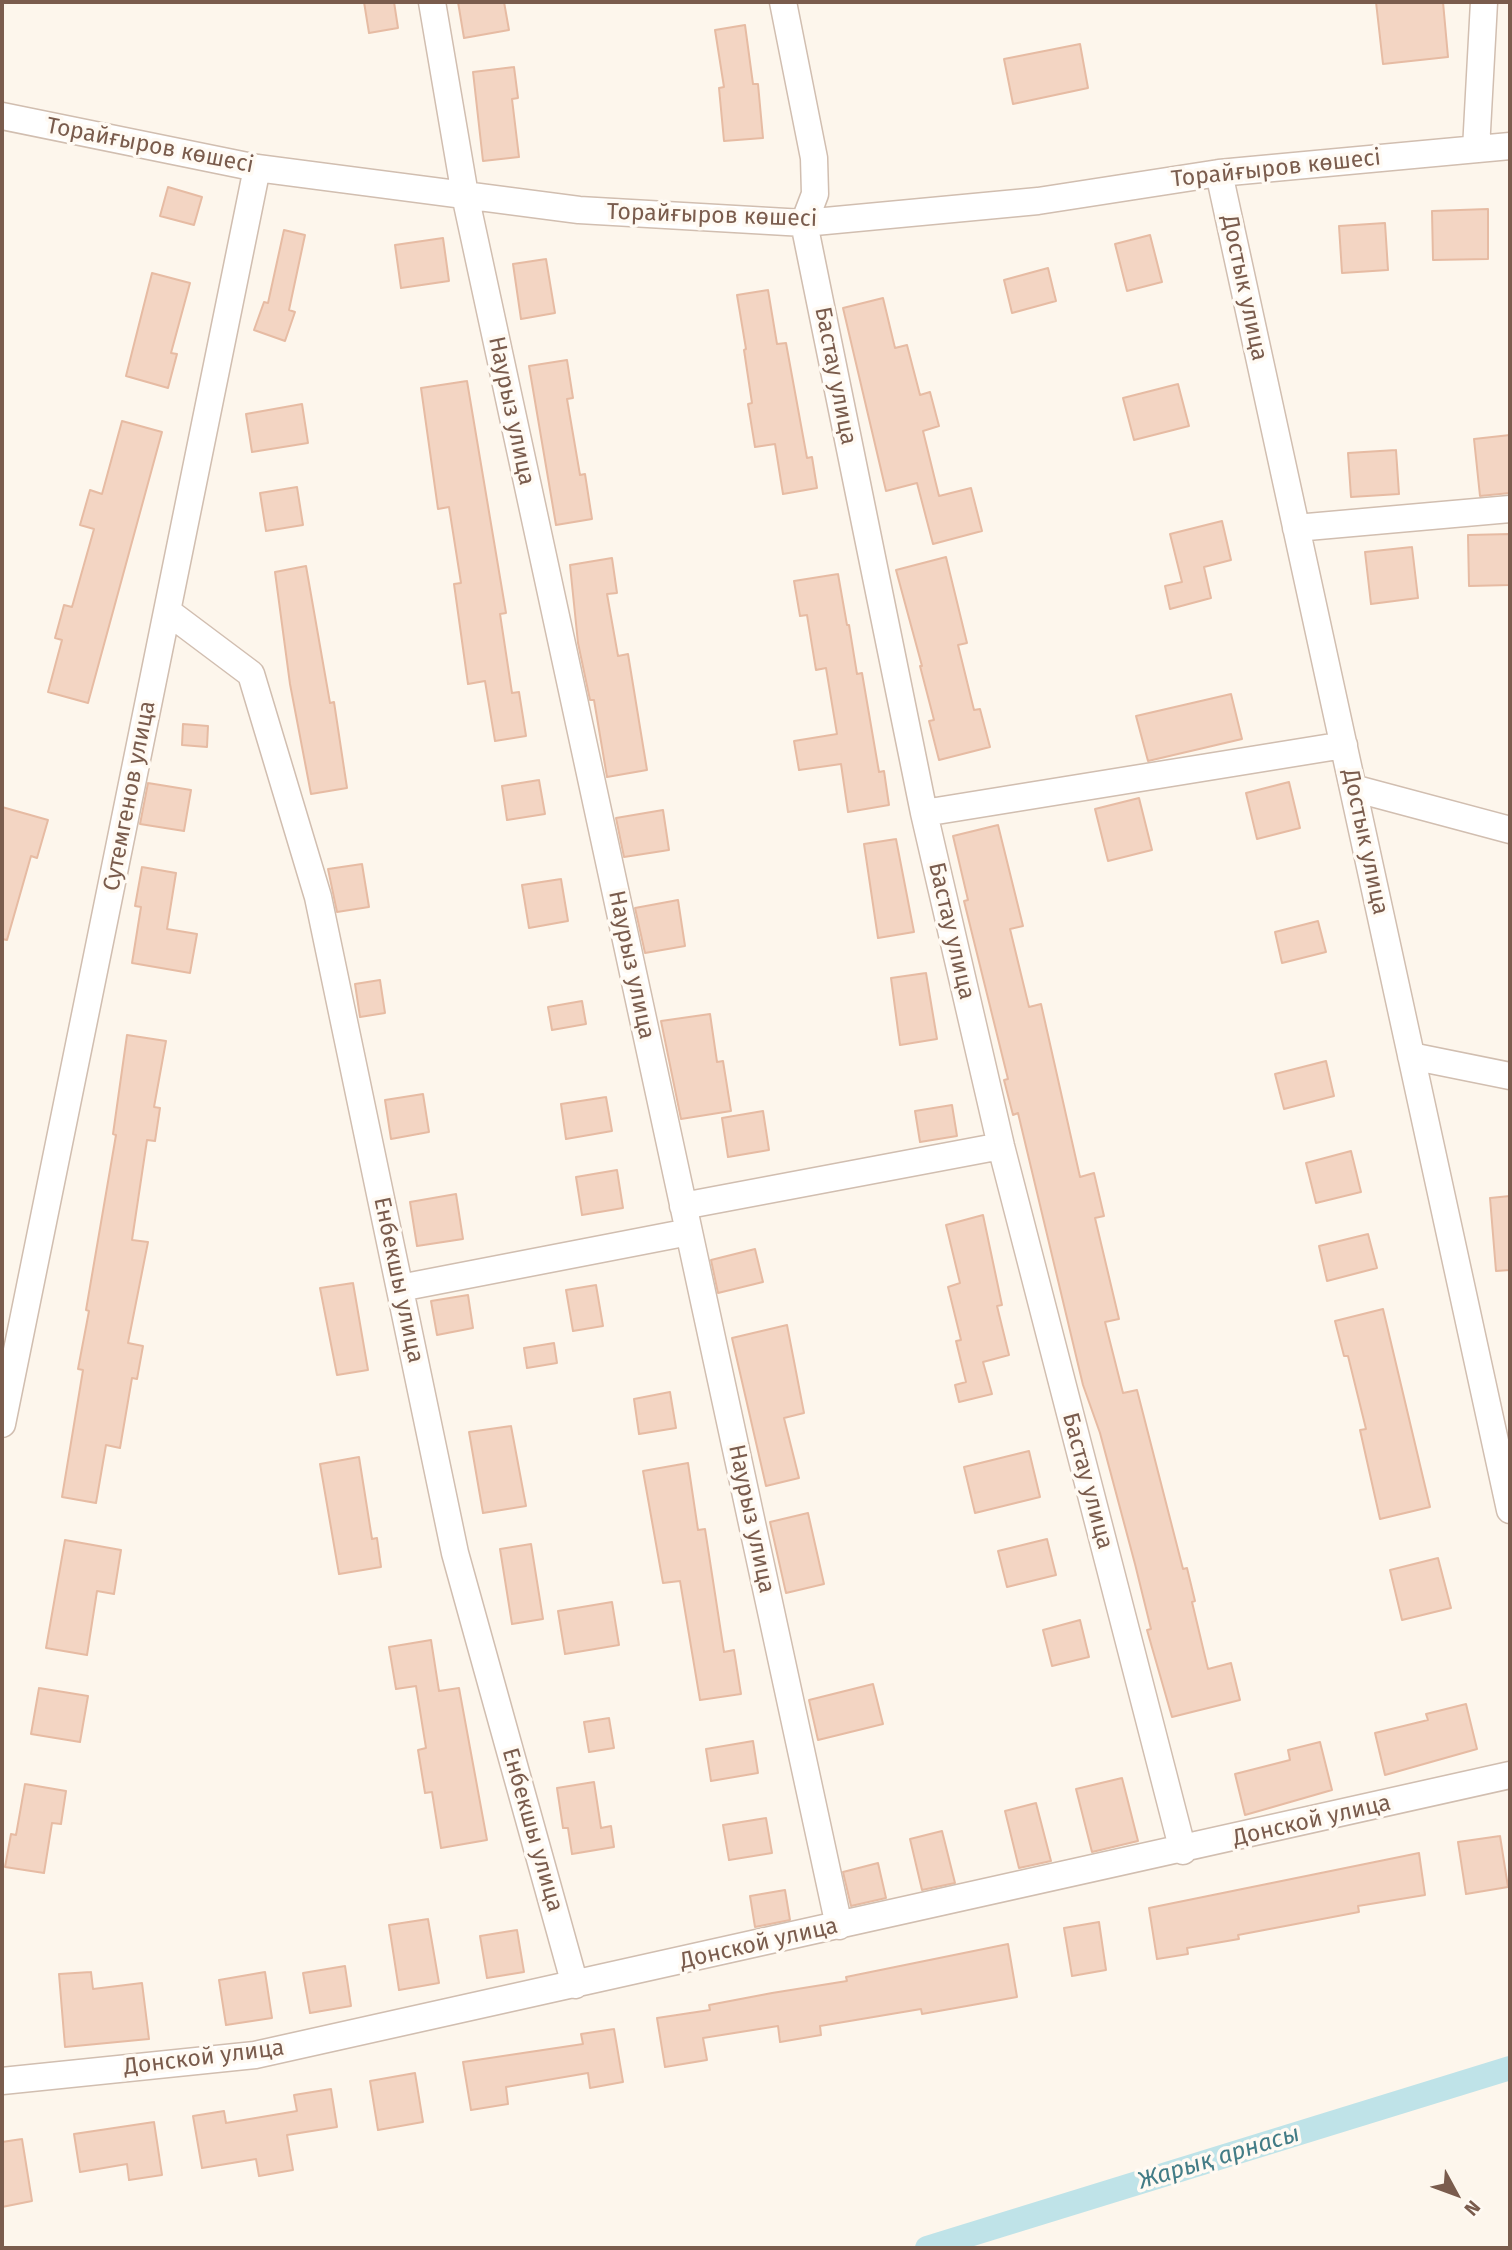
<!DOCTYPE html>
<meta charset="utf-8">
<style>
body{margin:0}
#map{position:relative;width:1512px;height:2250px;overflow:hidden;background:#fdf6ec;font-family:"Fira Sans",sans-serif}
canvas{display:block}
.frame{position:absolute;inset:0;border:4px solid #7a5c4d;pointer-events:none}
.north{position:absolute;left:1421px;top:2159px;width:70px;height:70px;-webkit-text-stroke:5px #fffaf3;paint-order:stroke;rotate:131deg;font-size:19px;font-weight:700;line-height:28px;text-align:center;color:#7a5c4d}
.north::after{content:'';display:block;margin:auto;width:24px;height:32px;background:#7a5c4d;clip-path:polygon(50% 0,100% 100%,50% 72%,0 100%)}
</style>
<div id="map">
<canvas width="1512" height="2250"></canvas>
<div class="frame"></div>
<div class="north">N</div>
</div>
<script>
const ctx = document.querySelector('canvas').getContext('2d');
ctx.lineJoin = 'round';
const shape = rows => new Path2D(rows.map(r => 'M' + r).join(''));
function stroke(path, color, width, dash) { ctx.strokeStyle = color; ctx.lineWidth = width; ctx.lineCap = dash ? 'butt' : 'round'; ctx.setLineDash(dash || []); ctx.stroke(path); }
function fill(path, color) { ctx.fillStyle = color; ctx.fill(path, 'evenodd'); }
function drawText(font, color, halo, rows, align = 'center') {
  ctx.font = font + ' "Fira Sans",sans-serif'; ctx.lineWidth = 7; ctx.setLineDash([]); ctx.textBaseline = 'middle'; ctx.strokeStyle = halo; ctx.fillStyle = color; for (const [text, x, y, turn = 0] of rows) {
    ctx.save(); ctx.translate(x, y); ctx.rotate((+turn || 0) * Math.PI / 180); ctx.textAlign = isNaN(turn) ? turn : align; if (halo) ctx.strokeText(text, 0, 0); ctx.fillText(text, 0, 0); ctx.restore();
  }
}
stroke(shape([
 [927,2248,1510,2068]
]), '#bfe3e8', 24);
const building = shape([
 [364,2,394,2,398,28,369,33,364,2],
 [458,2,504,2,509,30,464,38,458,2],
 [1376,2,1443,2,1448,57,1383,64,1376,2],
 [745,25,753,84,758,84,763,138,724,141,719,88,724,87,715,30,745,25],
 [1080,44,1088,88,1013,104,1004,59,1080,44],
 [514,67,518,98,512,99,519,157,483,161,473,72,514,67],
 [168,187,202,197,194,225,160,216,168,187],
 [1488,209,1488,259,1433,260,1432,211,1488,209],
 [1385,223,1388,270,1342,273,1339,226,1385,223],
 [284,230,305,235,289,310,295,312,285,341,254,330,264,302,268,303,284,230],
 [1150,235,1162,282,1127,291,1115,244,1150,235],
 [443,238,449,281,401,288,395,245,443,238],
 [546,259,555,313,521,319,513,264,546,259],
 [1048,268,1056,301,1012,313,1004,280,1048,268],
 [152,273,190,283,171,353,177,354,168,388,126,376,152,273],
 [768,290,777,344,786,343,807,458,812,457,817,488,783,494,775,444,755,447,748,404,752,403,744,350,746,349,737,295,768,290],
 [883,298,895,348,907,345,920,395,930,392,939,426,923,431,939,496,971,488,982,531,933,544,917,483,886,491,843,308,883,298],
 [567,360,573,398,567,399,580,475,585,474,592,519,556,525,529,366,567,360],
 [467,381,506,613,500,614,512,693,519,692,526,736,495,741,485,681,468,684,454,584,461,583,449,507,438,509,421,388,467,381],
 [1178,384,1189,426,1134,440,1123,398,1178,384],
 [302,404,308,443,252,452,246,414,302,404],
 [122,421,162,432,88,703,48,692,62,640,55,638,64,605,72,607,94,529,80,525,90,490,102,494,122,421],
 [1510,435,1510,493,1480,496,1474,439,1510,435],
 [1396,450,1399,494,1351,497,1348,453,1396,450],
 [297,487,303,525,266,531,260,493,297,487],
 [1222,521,1231,560,1204,567,1211,598,1170,609,1165,586,1182,582,1170,534,1222,521],
 [1510,534,1510,585,1469,586,1468,535,1510,534],
 [1412,547,1418,598,1371,604,1365,552,1412,547],
 [946,557,967,643,958,645,974,710,980,709,990,747,939,760,929,721,934,720,920,666,922,666,896,570,946,557],
 [612,558,617,593,607,594,618,656,628,654,647,770,607,777,594,700,590,700,578,643,570,565,612,558],
 [306,566,330,703,334,702,347,788,311,794,290,684,275,572,306,566],
 [838,574,847,625,849,625,857,674,862,673,879,772,884,771,889,805,848,812,841,764,799,770,794,741,837,734,826,668,816,670,807,615,800,616,794,581,838,574],
 [1231,694,1242,739,1148,761,1136,716,1231,694],
 [183,724,208,726,207,747,182,745,183,724],
 [539,780,545,814,507,820,502,786,539,780],
 [1289,782,1300,828,1257,839,1246,793,1289,782],
 [148,783,191,790,184,831,140,824,148,783],
 [1139,798,1152,850,1108,861,1095,809,1139,798],
 [2,807,48,820,37,858,31,856,7,940,2,939,2,807],
 [663,810,669,850,624,857,616,818,663,810],
 [998,825,1023,926,1010,929,1029,1007,1041,1004,1080,1177,1094,1173,1104,1216,1095,1218,1119,1319,1105,1322,1123,1393,1137,1390,1183,1569,1187,1568,1195,1601,1192,1602,1208,1669,1231,1663,1240,1700,1172,1717,1147,1630,1151,1629,1135,1564,1100,1433,1083,1385,1018,1113,1013,1115,1004,1080,1008,1079,964,901,968,900,953,836,998,825],
 [896,839,914,932,878,938,864,844,896,839],
 [362,864,369,907,337,912,328,869,362,864],
 [142,867,176,873,167,929,197,934,190,973,132,963,141,907,135,906,142,867],
 [561,879,568,921,529,928,522,885,561,879],
 [678,900,685,946,645,953,635,908,678,900],
 [1318,921,1326,952,1282,963,1275,932,1318,921],
 [926,973,937,1039,900,1045,891,978,926,973],
 [380,980,385,1013,360,1017,355,984,380,980],
 [582,1001,586,1024,552,1030,548,1007,582,1001],
 [710,1014,717,1062,723,1061,731,1111,681,1119,661,1021,710,1014],
 [127,1035,166,1041,154,1107,160,1108,155,1141,147,1140,132,1240,148,1242,128,1343,143,1346,137,1379,132,1378,120,1448,106,1445,96,1503,62,1497,83,1370,78,1369,89,1311,86,1310,116,1135,113,1134,127,1035],
 [1326,1061,1334,1096,1284,1109,1275,1074,1326,1061],
 [423,1094,429,1132,391,1139,385,1100,423,1094],
 [606,1097,612,1131,566,1139,561,1104,606,1097],
 [952,1105,957,1136,920,1142,915,1111,952,1105],
 [763,1111,769,1150,728,1157,722,1118,763,1111],
 [1351,1151,1361,1192,1316,1203,1306,1163,1351,1151],
 [617,1170,623,1208,582,1215,576,1177,617,1170],
 [456,1194,463,1239,417,1246,410,1202,456,1194],
 [1510,1196,1510,1270,1496,1271,1490,1198,1510,1196],
 [983,1215,1002,1305,997,1306,1009,1355,983,1362,992,1394,959,1402,955,1385,966,1382,956,1341,961,1340,948,1287,960,1283,946,1225,983,1215],
 [1368,1234,1377,1268,1327,1281,1319,1246,1368,1234],
 [755,1249,763,1282,718,1293,711,1260,755,1249],
 [353,1283,368,1370,337,1375,320,1288,353,1283],
 [596,1285,603,1326,573,1331,566,1290,596,1285],
 [468,1295,473,1328,437,1335,431,1301,468,1295],
 [1383,1309,1430,1507,1380,1519,1360,1430,1366,1429,1348,1356,1344,1356,1335,1321,1383,1309],
 [787,1325,804,1413,784,1418,799,1478,766,1486,732,1338,787,1325],
 [554,1343,557,1363,527,1368,524,1348,554,1343],
 [670,1392,676,1428,639,1434,634,1399,670,1392],
 [511,1426,526,1506,483,1513,469,1432,511,1426],
 [1029,1451,1040,1497,975,1513,964,1467,1029,1451],
 [359,1457,372,1539,377,1538,381,1567,339,1574,320,1464,359,1457],
 [688,1463,698,1530,705,1529,724,1652,734,1650,741,1694,700,1700,680,1581,663,1583,643,1471,688,1463],
 [808,1513,824,1584,786,1593,770,1522,808,1513],
 [1047,1539,1056,1575,1007,1587,998,1551,1047,1539],
 [65,1540,121,1550,114,1594,97,1591,87,1655,46,1648,65,1540],
 [531,1544,543,1619,512,1624,500,1549,531,1544],
 [1438,1558,1451,1608,1402,1620,1390,1570,1438,1558],
 [612,1602,619,1645,565,1654,558,1611,612,1602],
 [1080,1620,1089,1657,1052,1666,1043,1630,1080,1620],
 [431,1640,439,1691,459,1688,487,1840,441,1848,432,1792,425,1793,418,1750,426,1748,416,1686,396,1689,389,1647,431,1640],
 [873,1684,883,1724,818,1740,809,1700,873,1684],
 [39,1688,88,1696,80,1742,31,1734,39,1688],
 [1466,1704,1477,1749,1385,1775,1375,1733,1428,1720,1426,1714,1466,1704],
 [609,1718,614,1748,589,1752,584,1722,609,1718],
 [753,1741,758,1773,711,1781,706,1749,753,1741],
 [1320,1742,1332,1790,1245,1815,1235,1774,1290,1760,1288,1750,1320,1742],
 [1122,1778,1138,1841,1092,1852,1076,1789,1122,1778],
 [594,1782,601,1828,611,1826,614,1847,572,1854,568,1828,563,1828,557,1788,594,1782],
 [25,1784,66,1791,61,1824,52,1823,44,1873,5,1867,11,1834,16,1835,25,1784],
 [1036,1803,1051,1861,1019,1868,1005,1811,1036,1803],
 [766,1818,772,1853,729,1860,723,1825,766,1818],
 [942,1831,955,1883,922,1890,910,1839,942,1831],
 [1500,1836,1508,1887,1466,1894,1458,1842,1500,1836],
 [1419,1853,1425,1895,1358,1906,1359,1912,1238,1935,1239,1939,1187,1948,1188,1954,1157,1959,1149,1908,1419,1853],
 [878,1863,886,1898,851,1906,843,1872,878,1863],
 [785,1890,790,1920,755,1927,750,1896,785,1890],
 [428,1919,439,1983,399,1990,389,1925,428,1919],
 [1099,1922,1106,1970,1072,1976,1064,1928,1099,1922],
 [517,1930,524,1972,487,1978,480,1936,517,1930],
 [1008,1944,1017,1997,922,2014,921,2009,820,2026,821,2035,780,2042,778,2026,703,2038,707,2060,665,2067,657,2018,710,2010,709,2005,772,1993,847,1981,846,1977,1008,1944],
 [345,1966,351,2006,310,2013,303,1973,345,1966],
 [91,1972,93,1989,142,1983,149,2039,65,2047,59,1974,91,1972],
 [265,1972,272,2018,226,2025,219,1980,265,1972],
 [614,2029,623,2082,590,2088,588,2073,506,2087,508,2104,471,2110,463,2062,583,2044,581,2034,614,2029],
 [415,2073,423,2122,378,2130,370,2081,415,2073],
 [331,2089,337,2127,287,2135,293,2170,259,2176,256,2159,202,2168,193,2116,224,2111,226,2123,297,2111,294,2095,331,2089],
 [154,2122,162,2175,129,2180,127,2164,80,2172,74,2134,154,2122],
 [22,2139,32,2201,2,2207,2,2142,22,2139]
]);
fill(building, '#f3d5c3');
stroke(building, '#e6bba3', 2);
const minor = shape([
 [432,2,465,195,839,1926],
 [783,2,814,158,815,194,804,223,924,813,1001,1146,1183,1851],
 [2,116,257,168,579,210,804,223,1038,201,1219,173,1510,146],
 [1476,149,1484,2],
 [1219,173,1510,1510],
 [1296,528,1510,509],
 [167,611,251,674,318,897,455,1553,575,1985],
 [1353,788,1510,830],
 [924,813,1344,745],
 [1411,1056,1510,1076],
 [683,1206,1001,1146],
 [400,1288,689,1232],
 [2,1424,257,168],
 [2,2081,255,2055,1510,1775]
]);
stroke(minor, '#d1beb0', 29);
stroke(minor, '#fff', 26);
drawText('23px', '#7a5c4d', '#fffaf3', [
 ["Торайғыров көшесі",150,146,11],
 ["Торайғыров көшесі",1276,169,-6],
 ["Торайғыров көшесі",712,216,2],
 ["Достык улица",1244,288,78],
 ["Бастау улица",835,376,79],
 ["Наурыз улица",511,411,78],
 ["Сутемгенов улица",130,796,-79],
 ["Достык улица",1365,842,78],
 ["Бастау улица",951,931,77],
 ["Наурыз улица",631,965,78],
 ["Енбекшы улица",398,1280,78],
 ["Бастау улица",1087,1481,75],
 ["Наурыз улица",751,1519,78],
 ["Донской улица",1312,1821,-13],
 ["Енбекшы улица",532,1830,74],
 ["Донской улица",759,1944,-13],
 ["Донской улица",204,2058,-7]
]);
drawText('italic 24px', '#437c86', '#fffaf3', [
 ["Жарық арнасы",1219,2158,-17]
]);
</script>
